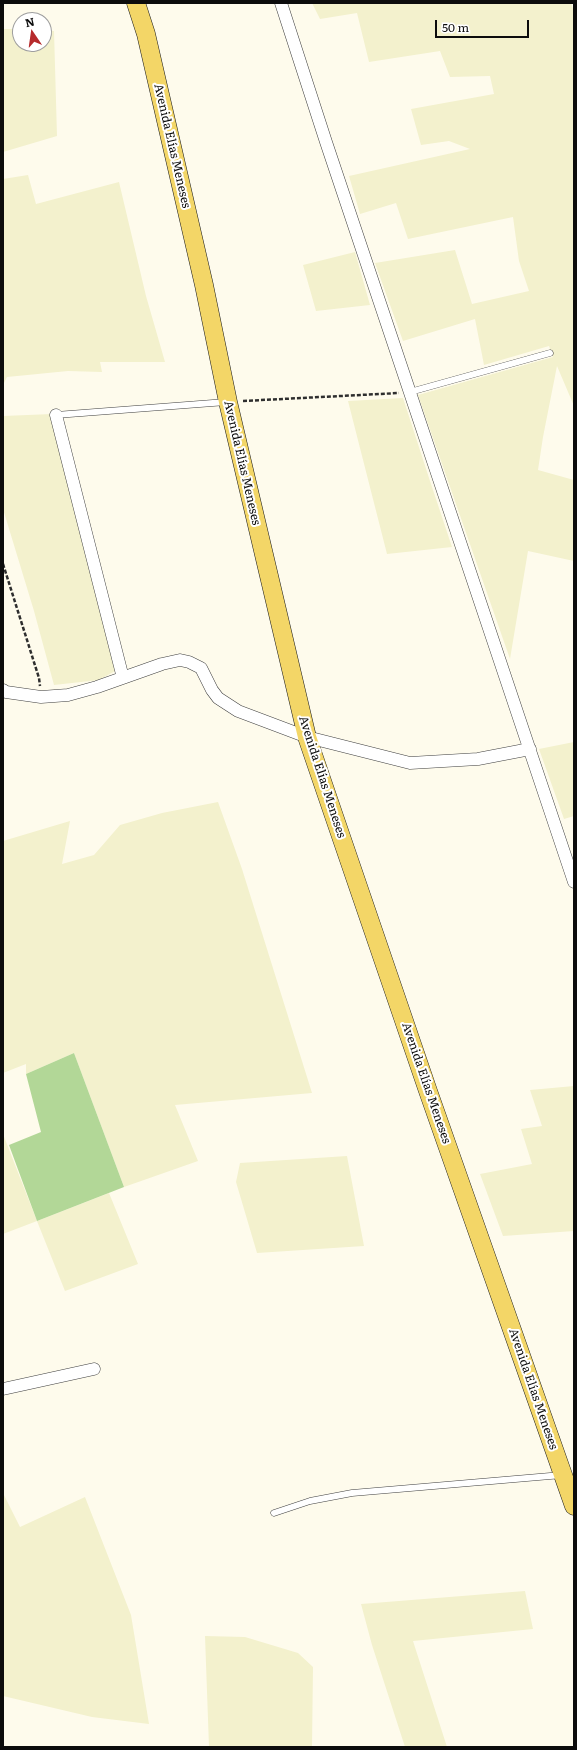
<!DOCTYPE html>
<meta charset="utf-8">
<style>
body{margin:0}
#map{position:relative;width:577px;height:1750px;overflow:hidden;background:#fefbec;font-family:Literata,serif}
canvas{display:block}
.frame{position:absolute;inset:0;border:4px solid #0c0c0c;pointer-events:none}
.north{position:absolute;left:12px;top:12px;width:40px;height:40px;box-sizing:border-box;background:#fff;border:1px solid #9e9e9e;border-radius:50%;rotate:347deg;font-size:11px;font-weight:700;line-height:16px;text-align:center;color:#0c0c0c}
.north::after{content:'';display:block;margin:auto;width:14px;height:18px;background:#b62a2c;clip-path:polygon(50% 0,100% 100%,50% 72%,0 100%)}
.scale{position:absolute;left:435px;top:20px;width:94px;height:18px;box-sizing:border-box;border:2px solid #0c0c0c;border-top:0;padding-left:5px;font-size:12px;line-height:14px;white-space:nowrap;color:#0c0c0c;-webkit-text-stroke:3px #fff;paint-order:stroke}
</style>
<div id="map">
<canvas width="577" height="1750"></canvas>
<div class="frame"></div>
<div class="north">N</div>
<div class="scale">50 m</div>
</div>
<script>
const ctx = document.querySelector('canvas').getContext('2d');
ctx.lineJoin = 'round';
function fill(path, color) { ctx.fillStyle = color; ctx.fill(path, 'evenodd'); }
const shape = rows => new Path2D(rows.map(r => 'M' + r).join(''));
function stroke(path, color, width, dash) { ctx.strokeStyle = color; ctx.lineWidth = width; ctx.lineCap = dash ? 'butt' : 'round'; ctx.setLineDash(dash || []); ctx.stroke(path); }
function drawText(font, color, halo, rows, align = 'center') {
  ctx.font = font + ' Literata,serif'; ctx.lineWidth = 4; ctx.setLineDash([]); ctx.textBaseline = 'middle'; ctx.strokeStyle = halo; ctx.fillStyle = color; for (const [text, x, y, turn = 0] of rows) {
    ctx.save(); ctx.translate(x, y); ctx.rotate((+turn || 0) * Math.PI / 180); ctx.textAlign = isNaN(turn) ? turn : align; if (halo) ctx.strokeText(text, 0, 0); ctx.fillText(text, 0, 0); ctx.restore();
  }
}
fill(shape([
 [312,3,571,3,574,12,574,406,557,366,543,437,538,470,574,480,574,561,528,551,510,659,418,395,553,357,549,346,484,365,475,319,403,341,375,263,455,250,472,304,529,291,519,261,513,217,408,239,396,203,360,214,349,176,470,149,449,141,421,145,411,109,494,94,490,76,450,77,440,51,369,62,357,13,320,19],
 [3,29,20,29,20,44,44,44,44,30,54,31,57,136,3,152],
 [28,175,36,204,119,182,146,296,165,362,100,362,102,372,68,371,7,377,3,385,3,179],
 [355,252,370,305,316,311,303,265],
 [403,398,430,481,452,547,387,554,348,401],
 [52,414,115,671,99,680,54,685,34,611,3,509,3,416],
 [574,742,574,816,564,819,539,749],
 [218,802,242,869,312,1093,175,1105,198,1161,124,1187,74,1053,26,1074,26,1064,3,1073,3,841,70,821,62,864,94,855,120,825,162,813],
 [574,1086,574,1231,503,1236,480,1174,532,1164,521,1129,542,1126,530,1090],
 [3,1134,37,1221,109,1193,138,1264,65,1291,37,1221,3,1234],
 [347,1156,364,1246,257,1253,236,1182,240,1163],
 [3,1493,20,1527,85,1497,131,1615,149,1724,92,1717,3,1696],
 [525,1591,533,1629,413,1641,447,1747,405,1747,372,1645,361,1604],
 [205,1636,245,1637,298,1653,313,1667,312,1747,209,1747]
]), '#f3f1cd');
fill(shape([
 [74,1053,124,1187,37,1221,9,1145,41,1132,26,1074]
]), '#b2d797');
const service = shape([
 [410,392,550,353],
 [56,415,226,402],
 [274,1513,310,1501,352,1493,562,1475]
]);
const minor = shape([
 [281,3,326,142,574,882],
 [56,415,123,678],
 [3,690,6,692,41,697,68,695,97,687,162,664,180,660,189,662,201,668,212,690,218,698,238,711,307,737,410,763,478,759,530,749],
 [3,1389,94,1369]
]);
const primary = shape([
 [136,3,146,34,204,285,228,402,307,737,428,1091,574,1506]
]);
stroke(service, '#3f3f3f', 7);
stroke(minor, '#3f3f3f', 13);
stroke(primary, '#1d1d1d', 19);
stroke(shape([
 [243,401,399,393],
 [3,564,39,678,40,686]
]), '#2e2e2e', 2.5, [4, 2]);
stroke(service, '#fff', 6);
stroke(minor, '#fff', 12);
stroke(primary, '#f3d667', 18);
drawText('12px', '#0c0c0c', '#fff', [
 ["Avenida Elías Meneses",172,146,77],
 ["Avenida Elías Meneses",242,463,77],
 ["Avenida Elías Meneses",322,777,72],
 ["Avenida Elías Meneses",426,1083,71],
 ["Avenida Elías Meneses",533,1389,71]
]);
</script>
